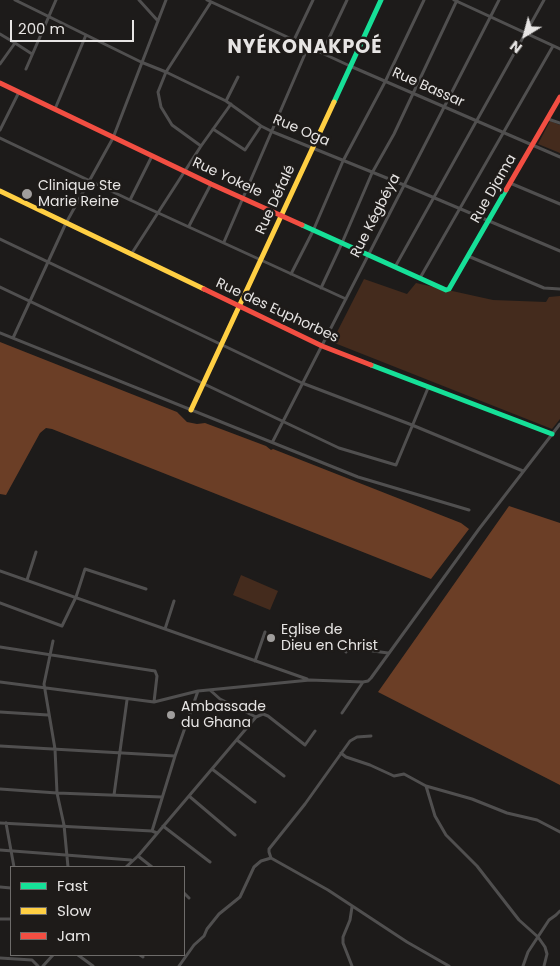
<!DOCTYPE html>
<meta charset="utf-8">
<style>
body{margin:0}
#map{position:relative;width:560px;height:966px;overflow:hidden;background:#1d1b1a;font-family:Poppins,sans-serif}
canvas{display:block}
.legend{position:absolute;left:10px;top:866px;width:175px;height:90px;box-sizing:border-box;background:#1e1b19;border:1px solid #6e6c6a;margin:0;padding:6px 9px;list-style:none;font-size:15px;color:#e7e5e4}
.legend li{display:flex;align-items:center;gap:10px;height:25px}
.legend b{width:25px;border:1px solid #6e6c6a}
.north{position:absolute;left:500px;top:10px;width:50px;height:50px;-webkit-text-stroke:4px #1e1b19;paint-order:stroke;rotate:217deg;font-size:14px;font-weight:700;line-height:20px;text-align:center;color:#e7e5e4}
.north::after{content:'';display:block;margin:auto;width:18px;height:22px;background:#e7e5e4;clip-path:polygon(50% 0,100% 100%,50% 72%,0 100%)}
.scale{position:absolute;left:10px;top:20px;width:124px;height:22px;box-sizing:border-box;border:2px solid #e7e5e4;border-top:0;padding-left:6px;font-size:15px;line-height:18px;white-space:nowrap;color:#e7e5e4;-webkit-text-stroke:4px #1e1b19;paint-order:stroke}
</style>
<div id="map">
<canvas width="560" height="966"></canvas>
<ul class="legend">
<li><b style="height:6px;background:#16e098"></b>Fast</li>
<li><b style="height:6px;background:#ffcf43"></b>Slow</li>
<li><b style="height:6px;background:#f24e42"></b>Jam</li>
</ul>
<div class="north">N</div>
<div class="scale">200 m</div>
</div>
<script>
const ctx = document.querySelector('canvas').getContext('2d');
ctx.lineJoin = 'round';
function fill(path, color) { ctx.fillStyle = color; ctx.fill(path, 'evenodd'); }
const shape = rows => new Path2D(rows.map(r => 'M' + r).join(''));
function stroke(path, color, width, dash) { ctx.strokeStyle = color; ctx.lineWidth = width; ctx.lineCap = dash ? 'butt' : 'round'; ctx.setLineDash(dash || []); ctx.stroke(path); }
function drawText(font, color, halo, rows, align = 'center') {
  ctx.font = font + ' Poppins,sans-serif'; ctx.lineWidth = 5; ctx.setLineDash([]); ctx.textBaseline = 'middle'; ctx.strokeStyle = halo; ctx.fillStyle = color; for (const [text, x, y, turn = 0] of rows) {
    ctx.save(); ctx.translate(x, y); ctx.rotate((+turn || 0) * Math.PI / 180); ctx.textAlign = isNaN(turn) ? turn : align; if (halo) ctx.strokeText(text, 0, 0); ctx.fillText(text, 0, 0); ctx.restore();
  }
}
fill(shape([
 [550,121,560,125,560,153,538,144],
 [364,279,407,294,416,283,493,300,546,302,549,297,560,296,560,419,552,429,332,342],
 [241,575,278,591,270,610,233,595]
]), '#442b1d');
fill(shape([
 [0,342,177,412,187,422,197,424,205,423,266,446,271,450,273,449,461,523,469,529,431,579,52,429,46,428,40,433,6,495,0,494],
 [509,506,560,523,560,785,378,692]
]), '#6b3e26');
stroke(shape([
 [15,0,141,62,166,72,226,101,261,126,273,132,404,185,560,251],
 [139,0,158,21],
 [207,0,350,66,560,157],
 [454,0,560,49],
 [0,34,15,43],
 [294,40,313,0],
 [322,53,347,0],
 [0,64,15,43,32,54],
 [26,69,56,0],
 [226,101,238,77],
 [55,109,86,35],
 [548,119,560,123],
 [213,129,245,150,261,126],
 [0,130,19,92],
 [0,138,130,200,346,299],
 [201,146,172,125,161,107,158,92,166,72,211,2],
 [510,183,560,204],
 [130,200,152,156],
 [189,226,211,184],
 [0,239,302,383,412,425,523,471],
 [224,242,308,47],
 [132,253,201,146,231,104],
 [468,256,544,288,560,289],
 [395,267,544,0],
 [291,274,313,231,343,161,385,82,424,0],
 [420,278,553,46],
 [0,287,339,448,396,465,428,388],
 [321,288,342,243,372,173,394,134,457,0],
 [0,333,358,477,469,510],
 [13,338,66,223,113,138,166,0],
 [273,441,499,0],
 [0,571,307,679],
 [27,580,36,552],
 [0,603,62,626,76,597,85,569,146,589],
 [165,629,174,601],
 [53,641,44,684,55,749,57,793,64,825,68,867],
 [0,647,155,671,157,676,154,702],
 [346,652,348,648,358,645,373,651,388,653],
 [255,661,265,632],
 [0,682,154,702,198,691,310,680,363,682],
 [210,690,220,699,256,717],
 [0,712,48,715],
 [342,713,363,682,368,681,371,678,479,529,560,424],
 [237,740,284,776],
 [0,746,175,756],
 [341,753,346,757,370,765,394,776,404,774,426,786,435,816,446,835,477,866,519,920,538,937,545,947,547,954,544,966],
 [212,769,255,802],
 [426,786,472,799,507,813,537,820,560,832],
 [0,789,57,793,162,797],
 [114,795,127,700],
 [189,796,235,835],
 [0,823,152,831,157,833],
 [6,823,14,867],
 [163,826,210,862],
 [152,831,175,756,198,691],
 [0,850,131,860],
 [138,856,152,867],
 [271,858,328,890,407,942,449,966],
 [126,867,138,856,256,717,263,714,268,716,305,745,315,731],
 [0,887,11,888],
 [184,893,189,898],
 [352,907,350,920,343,937,343,943,352,966],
 [0,919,11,919],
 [78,955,93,966],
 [140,955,143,957],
 [0,958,32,960,38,966],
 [43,966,53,955],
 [179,966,194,945,204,936,207,929,219,914,240,897,254,867,261,861,271,858,269,852,269,849,305,804,350,741,357,737,371,736],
 [523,966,528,952,549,920,556,915,560,911]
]), '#504f4f', 3);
stroke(shape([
 [334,102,381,0],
 [302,225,446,290,449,289,506,190],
 [371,365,552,434]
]), '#16e098', 5);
stroke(shape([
 [0,191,204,289],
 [191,410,334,102]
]), '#ffcf43', 5);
stroke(shape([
 [0,83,211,184,302,225],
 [506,190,560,97],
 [204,289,322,346,371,365]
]), '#f24e42', 5);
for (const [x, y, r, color] of [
 [27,194,6,"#a09e9d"],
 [271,638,5,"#a09e9d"],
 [171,715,5,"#a09e9d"]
]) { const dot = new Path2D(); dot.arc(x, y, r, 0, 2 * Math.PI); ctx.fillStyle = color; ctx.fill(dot); stroke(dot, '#1e1b19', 2); }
drawText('14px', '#e7e5e4', '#1e1b19', [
 ["Rue Bassar",428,88,24],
 ["Rue Oga",301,131,23],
 ["Rue Yokele",227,178,25],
 ["Rue Djama",494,189,-60],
 ["Rue Défalé",276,200,-65],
 ["Rue Kégbéya",376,216,-63],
 ["Rue des Euphorbes",277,311,25]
]);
drawText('14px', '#e7e5e4', '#1e1b19', [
 ["Clinique Ste",38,186],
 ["Marie Reine",38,202],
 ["Eglise de",281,630],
 ["Dieu en Christ",281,646],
 ["Ambassade",181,707],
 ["du Ghana",181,723]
], 'left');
ctx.letterSpacing = '1px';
drawText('bold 19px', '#e7e5e4', '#1e1b19', [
 ["NYÉKONAKPOÉ",305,48]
]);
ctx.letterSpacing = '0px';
</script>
